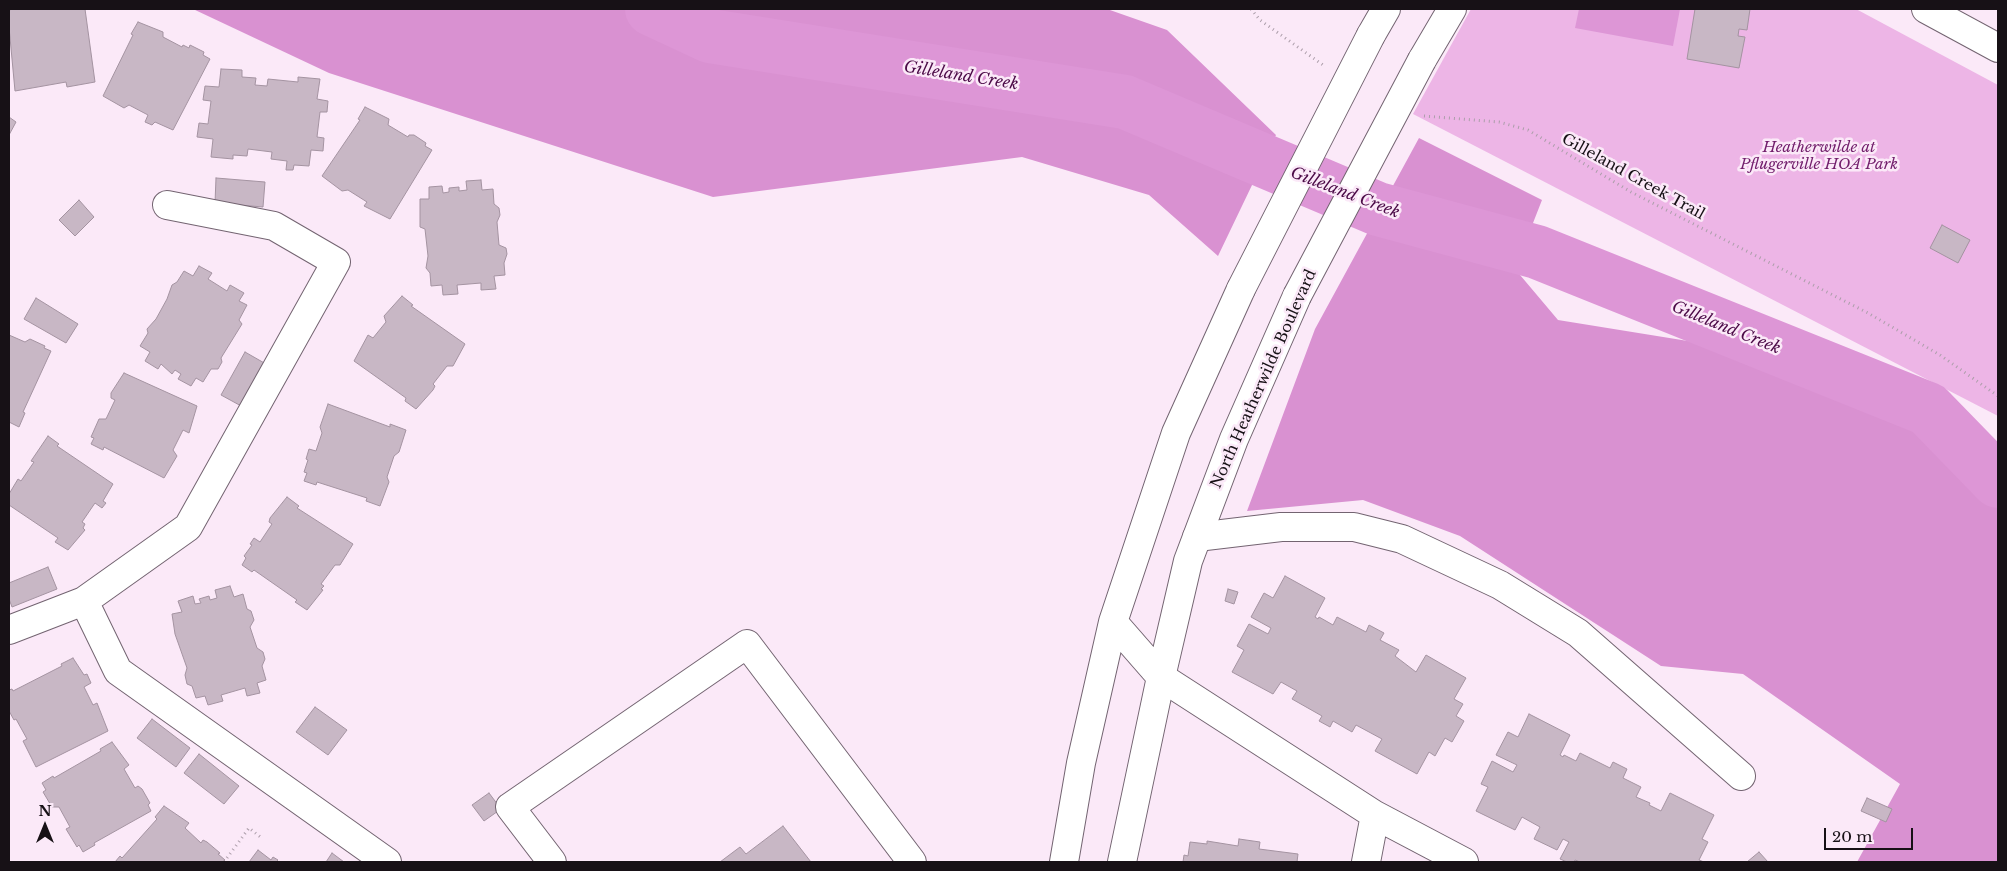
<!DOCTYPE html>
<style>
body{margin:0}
#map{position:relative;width:2007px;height:871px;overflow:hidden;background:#fbe9f8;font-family:"Libre Baskerville",serif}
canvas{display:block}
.frame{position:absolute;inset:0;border:10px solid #171116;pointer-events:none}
.north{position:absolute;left:20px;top:801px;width:50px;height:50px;-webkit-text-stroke:4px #fbe9f8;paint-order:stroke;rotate:0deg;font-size:14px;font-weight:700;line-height:20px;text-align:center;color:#171116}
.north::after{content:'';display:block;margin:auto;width:18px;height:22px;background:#171116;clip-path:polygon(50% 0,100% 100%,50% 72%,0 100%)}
.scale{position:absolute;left:1824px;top:828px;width:89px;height:22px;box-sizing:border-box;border:2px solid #171116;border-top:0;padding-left:6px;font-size:15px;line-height:18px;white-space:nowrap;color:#171116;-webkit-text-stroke:4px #fbe9f8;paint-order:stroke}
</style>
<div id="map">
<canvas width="2007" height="871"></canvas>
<div class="frame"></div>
<div class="north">N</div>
<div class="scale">20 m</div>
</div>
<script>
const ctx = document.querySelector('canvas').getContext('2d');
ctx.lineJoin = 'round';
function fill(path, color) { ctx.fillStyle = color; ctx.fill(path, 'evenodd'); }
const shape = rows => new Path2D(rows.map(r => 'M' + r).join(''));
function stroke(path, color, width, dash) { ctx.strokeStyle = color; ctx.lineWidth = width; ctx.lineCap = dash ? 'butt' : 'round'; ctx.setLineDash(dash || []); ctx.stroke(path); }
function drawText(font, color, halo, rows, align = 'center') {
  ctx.font = font + ' "Libre Baskerville",serif'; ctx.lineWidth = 5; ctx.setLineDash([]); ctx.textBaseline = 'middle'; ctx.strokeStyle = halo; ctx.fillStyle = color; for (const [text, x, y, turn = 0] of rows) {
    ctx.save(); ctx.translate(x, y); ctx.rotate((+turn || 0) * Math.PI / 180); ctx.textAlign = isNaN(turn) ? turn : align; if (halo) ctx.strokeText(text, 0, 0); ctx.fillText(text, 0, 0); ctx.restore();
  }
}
fill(shape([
 [1471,9,1856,9,1998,85,1998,416,1413,114]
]), '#edb5e6');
fill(shape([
 [193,9,1107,9,1167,30,1276,135,1218,256,1149,195,1022,157,713,197,329,73],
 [1419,138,1542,200,1515,269,1558,320,1725,347,1825,357,1967,418,1998,445,1998,862,1857,862,1900,784,1743,674,1661,666,1460,536,1363,500,1247,511,1315,329]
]), '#d991d1');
fill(shape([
 [1579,9,1680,9,1673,46,1575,28]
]), '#dd96d6');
stroke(shape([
 [683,24,693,9]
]), '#dd96d6', 9);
stroke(shape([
 [652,9,710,36,1125,102,1378,209,1537,252,1928,409,1998,481]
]), '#dd96d6', 54);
const building = shape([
 [13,9,85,9,95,82,67,87,66,82,15,91,9,27,9,10,13,9],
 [1695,9,1750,9,1747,30,1739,29,1738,36,1745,37,1739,68,1687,59,1695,9],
 [138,22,163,32,163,37,182,47,183,45,189,48,190,45,204,52,203,55,210,59,173,130,155,122,152,125,145,122,148,115,129,105,124,108,103,96,133,35,131,34,138,22],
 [221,69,242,70,242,77,256,78,255,85,267,86,268,79,298,82,298,77,320,79,317,99,328,101,327,112,320,112,317,137,324,138,323,151,311,150,309,166,294,165,293,170,286,170,287,161,271,159,272,152,248,149,247,156,233,155,233,159,211,157,213,139,197,137,199,123,208,124,211,101,203,100,205,86,219,87,221,69],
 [365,107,389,119,388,125,408,137,409,135,414,135,426,143,425,146,432,150,390,219,364,206,367,202,348,190,342,191,322,176,360,120,358,119,365,107],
 [9,117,16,122,9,135,9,117],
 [216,178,265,182,263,207,215,203,216,178],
 [481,180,482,190,493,189,494,204,499,208,500,215,497,222,499,245,506,248,507,254,504,263,505,275,494,276,496,289,481,290,481,283,457,285,458,294,443,295,442,285,431,286,430,273,426,268,428,256,425,229,420,227,420,199,429,199,429,187,442,186,443,193,449,192,449,188,459,187,459,191,467,190,466,181,481,180],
 [79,200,94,217,75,236,59,220,79,200],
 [1942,225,1970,240,1958,263,1930,248,1942,225],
 [199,266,212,273,208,279,227,291,230,285,244,293,239,301,247,305,239,320,242,324,221,358,222,362,218,369,211,369,203,382,196,378,191,386,178,379,181,374,175,370,172,374,161,364,158,369,145,361,150,352,140,346,148,333,147,329,156,319,167,299,172,285,177,282,184,271,193,276,199,266],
 [402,296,413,305,411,306,465,344,453,366,447,366,433,384,435,386,433,390,416,409,405,401,406,398,354,361,368,335,373,338,386,322,384,316,402,296],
 [36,298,78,324,66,343,24,319,36,298],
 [9,335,25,342,30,339,45,346,44,348,51,351,23,412,25,413,19,427,9,422,9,335],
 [245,352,266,364,243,407,221,395,245,352],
 [124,373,197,406,189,433,183,430,173,450,177,456,164,478,104,447,103,450,91,444,94,438,91,437,99,419,106,419,115,400,111,398,111,393,124,373],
 [328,404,390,427,390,424,406,430,399,452,394,456,387,477,389,482,380,506,366,501,367,498,317,482,316,485,304,481,307,473,304,472,308,460,306,459,309,449,316,451,322,433,320,427,328,404],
 [48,436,59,444,57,446,113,484,103,501,106,503,102,508,95,503,82,522,85,524,83,528,85,530,68,550,55,542,58,538,9,505,9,494,18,479,21,481,34,462,31,461,48,436],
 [287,497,299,506,297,508,353,544,340,565,335,565,321,584,324,586,321,589,323,590,307,610,295,602,297,600,254,570,252,572,242,565,246,558,244,556,252,545,250,544,254,538,260,542,272,524,269,522,270,518,287,497],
 [48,567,57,589,12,607,9,599,9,583,48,567],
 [1285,576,1325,598,1315,617,1318,619,1319,617,1333,625,1337,617,1366,632,1369,625,1384,633,1380,640,1399,650,1395,656,1416,672,1426,655,1466,678,1454,699,1463,704,1456,716,1464,721,1452,742,1445,738,1435,756,1429,752,1417,774,1375,751,1382,739,1356,725,1352,732,1333,721,1330,727,1319,721,1322,716,1292,699,1297,691,1281,682,1273,694,1232,672,1244,650,1237,646,1249,624,1268,634,1271,628,1251,617,1264,593,1273,598,1285,576],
 [230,586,234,597,243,594,247,609,251,611,254,620,250,627,257,648,263,652,265,659,262,666,266,680,257,683,260,693,247,696,245,688,221,695,223,701,208,705,205,696,196,698,192,686,187,684,185,675,187,668,175,634,172,614,182,612,178,601,193,596,195,604,201,603,199,599,209,596,210,600,217,598,215,590,230,586],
 [1228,589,1238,592,1234,604,1225,601,1228,589],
 [73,658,84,675,87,674,91,683,84,687,93,705,97,703,108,731,36,767,23,741,27,739,16,719,14,720,9,711,9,690,12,689,13,691,62,666,61,664,73,658],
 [315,707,347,730,328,755,296,732,315,707],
 [1529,714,1570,735,1560,755,1563,757,1564,755,1576,761,1580,753,1610,768,1613,762,1627,769,1623,778,1641,787,1636,797,1650,803,1649,805,1661,811,1670,793,1714,815,1702,839,1708,842,1699,860,1704,862,1580,862,1575,860,1574,862,1567,862,1560,859,1569,842,1563,839,1557,850,1534,839,1540,827,1522,817,1515,830,1476,811,1488,787,1481,784,1492,761,1513,772,1517,765,1496,755,1508,732,1518,737,1529,714],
 [152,719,190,748,176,767,137,738,152,719],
 [112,742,129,765,124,769,135,788,138,786,142,789,150,803,148,805,151,811,94,843,95,845,83,852,79,845,77,847,66,829,70,827,59,807,52,807,43,792,46,790,42,783,53,776,54,778,101,751,100,749,112,742],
 [199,754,239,786,224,804,184,773,199,754],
 [489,793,501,809,484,821,472,805,489,793],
 [1867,798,1892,809,1886,822,1861,811,1867,798],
 [164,806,189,823,185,828,201,843,203,840,207,842,220,853,218,854,225,860,223,862,115,862,120,856,122,858,157,819,155,817,164,806],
 [783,826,811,862,720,862,740,847,746,854,783,826],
 [1239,839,1260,842,1259,849,1298,854,1297,862,1183,862,1184,855,1188,856,1190,842,1207,844,1207,841,1238,846,1239,839],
 [258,850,271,860,273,857,278,860,276,862,249,862,258,850],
 [1759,852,1768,862,1747,862,1759,852],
 [332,853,344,862,326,862,332,853]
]);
fill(building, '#c8b7c5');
stroke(building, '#a493a1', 1);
const minor = shape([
 [1926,9,1998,48],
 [1197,537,1281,527,1354,527,1402,539,1500,585,1578,633,1741,776],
 [84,601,118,671,387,862],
 [9,630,84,601,188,527,336,262,274,226,167,205],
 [1161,677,1375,815,1366,862],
 [1375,815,1464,862],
 [552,862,510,807,747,644,912,862]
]);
const major = shape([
 [1371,35,1386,9],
 [1422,60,1452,9],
 [1113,622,1161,677],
 [1064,862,1081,763,1113,622,1176,433,1241,289],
 [1122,862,1161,677,1188,561,1234,439,1297,296]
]);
stroke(minor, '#736471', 30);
stroke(major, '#736471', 30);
stroke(shape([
 [1251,9,1260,20,1323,65],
 [1424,116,1499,122,1528,130,1631,192,1868,313,1940,355,1998,396],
 [224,862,249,828,263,839]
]), '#ac9eaa', 3, [1, 4]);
stroke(minor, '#fff', 28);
stroke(major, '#fff', 28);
const majorBridge = shape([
 [1241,289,1371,35],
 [1297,296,1422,60]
]);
stroke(majorBridge, '#736471', 30, []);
stroke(majorBridge, '#fff', 28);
drawText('italic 15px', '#721e6c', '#fbe9f8', [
 ["Heatherwilde at",1819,148],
 ["Pflugerville HOA Park",1819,165]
]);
drawText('15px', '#171116', '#fbe9f8', [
 ["Gilleland Creek Trail",1633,177,29],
 ["North Heatherwilde Boulevard",1264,379,-66]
]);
drawText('italic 16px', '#4b0a47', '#fbe9f8', [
 ["Gilleland Creek",961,76,9],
 ["Gilleland Creek",1345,193,21],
 ["Gilleland Creek",1726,328,22]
]);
</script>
